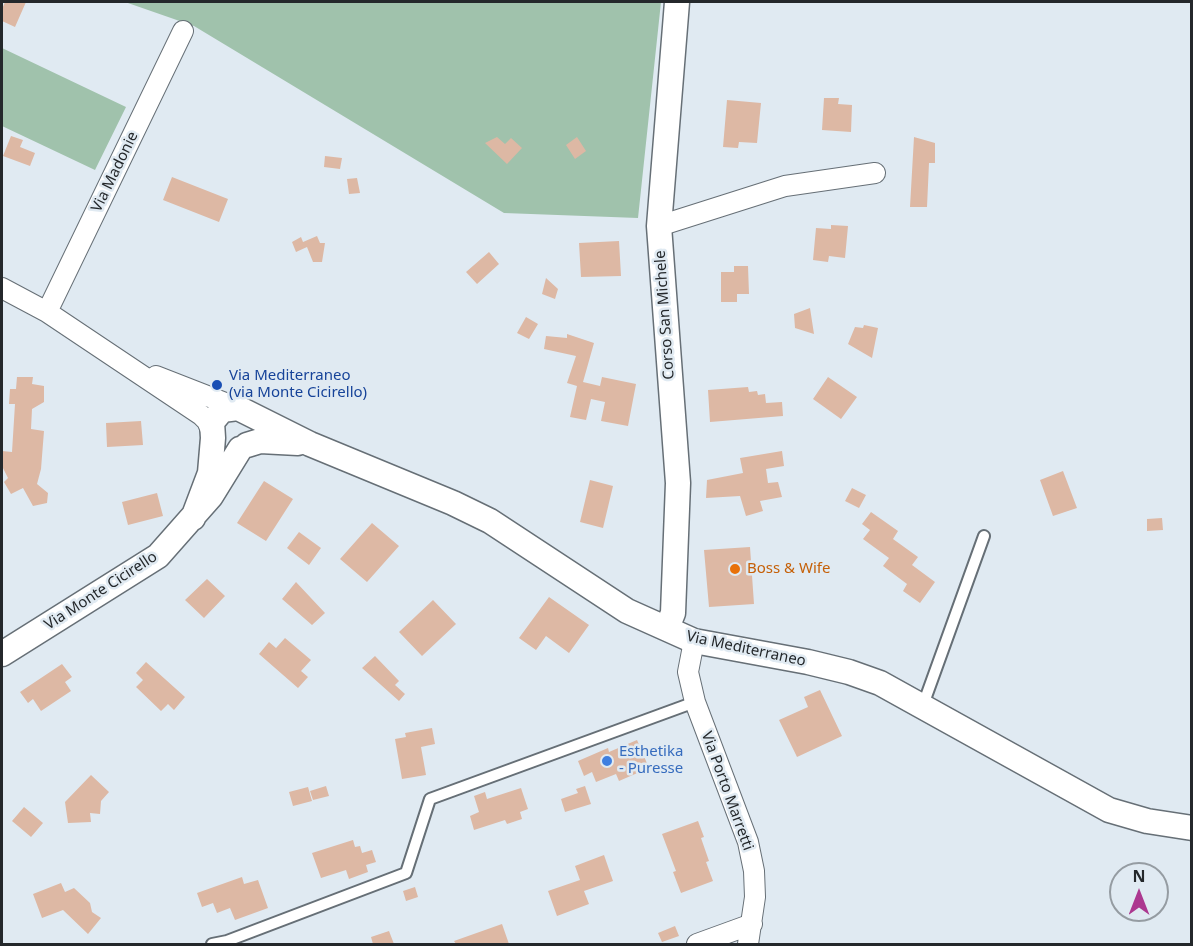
<!DOCTYPE html>
<style>
body{margin:0}
#map{position:relative;width:1193px;height:946px;overflow:hidden;background:#e0eaf2;font-family:"Noto Sans",sans-serif}
canvas{display:block}
.frame{position:absolute;inset:0;border:3px solid #24282b;pointer-events:none}
.north{position:absolute;left:1109px;top:862px;width:60px;height:60px;box-sizing:border-box;background:#e0eaf2;border:2px solid #959ca2;border-radius:50%;rotate:0deg;font-size:16px;font-weight:700;line-height:24px;text-align:center;color:#24282b}
.north::after{content:'';display:block;margin:auto;width:21px;height:27px;background:#ac3890;clip-path:polygon(50% 0,100% 100%,50% 72%,0 100%)}
</style>
<div id="map">
<canvas width="1193" height="946"></canvas>
<div class="frame"></div>
<div class="north">N</div>
</div>
<script>
const ctx = document.querySelector('canvas').getContext('2d');
ctx.lineJoin = 'round';
function fill(path, color) { ctx.fillStyle = color; ctx.fill(path, 'evenodd'); }
const shape = rows => new Path2D(rows.map(r => 'M' + r).join(''));
function stroke(path, color, width, dash) { ctx.strokeStyle = color; ctx.lineWidth = width; ctx.lineCap = dash ? 'butt' : 'round'; ctx.setLineDash(dash || []); ctx.stroke(path); }
function drawText(font, color, halo, rows, align = 'center') {
  ctx.font = font + ' "Noto Sans",sans-serif'; ctx.lineWidth = 5; ctx.setLineDash([]); ctx.textBaseline = 'middle'; ctx.strokeStyle = halo; ctx.fillStyle = color; for (const [text, x, y, turn = 0] of rows) {
    ctx.save(); ctx.translate(x, y); ctx.rotate((+turn || 0) * Math.PI / 180); ctx.textAlign = isNaN(turn) ? turn : align; if (halo) ctx.strokeText(text, 0, 0); ctx.fillText(text, 0, 0); ctx.restore();
  }
}
fill(shape([
 [125,2,661,2,638,218,504,213,194,26],
 [2,48,126,107,95,170,2,126]
]), '#a0c2ac');
fill(shape([
 [5,2,26,2,15,27,2,21,2,9],
 [824,98,839,98,838,104,852,105,851,132,822,130],
 [727,100,761,103,757,143,739,142,738,148,723,147],
 [11,136,23,140,20,147,35,153,30,166,3,156],
 [497,137,505,144,511,138,522,148,507,164,485,143],
 [577,137,586,151,575,159,566,145],
 [914,137,935,143,935,163,929,163,927,207,910,207],
 [325,156,342,158,340,169,324,167],
 [172,177,228,199,219,222,163,200],
 [357,178,360,193,349,194,347,179],
 [831,225,848,226,845,258,829,256,828,262,813,260,816,228,831,229],
 [317,236,320,243,325,243,322,262,313,262,307,247,296,252,292,242,301,237,303,242],
 [619,241,621,276,581,277,579,243],
 [489,252,499,264,477,284,466,272],
 [734,266,748,266,749,294,737,294,737,302,721,302,721,272,734,272],
 [546,278,558,289,555,299,542,294],
 [810,308,814,334,795,328,794,314],
 [526,317,538,324,529,339,517,333],
 [864,325,878,328,872,358,848,344,855,327,863,328],
 [567,334,594,343,583,382,600,386,602,377,636,384,628,426,601,421,605,402,591,399,586,420,570,417,577,386,567,383,576,356,544,349,546,336,567,338],
 [17,377,33,377,32,384,44,386,44,402,32,409,31,429,44,431,41,469,37,484,48,493,47,503,33,506,23,488,11,494,4,482,8,478,2,466,2,451,12,452,15,404,9,404,10,389,16,389],
 [828,377,857,397,841,419,813,399],
 [748,387,749,392,757,391,758,395,765,394,766,403,782,402,783,416,710,422,708,390],
 [141,421,143,445,107,447,106,423],
 [782,451,784,466,766,469,768,483,778,482,782,497,760,501,763,511,746,516,740,496,706,498,707,480,743,473,740,458],
 [1063,471,1077,508,1053,516,1040,480],
 [590,480,613,486,603,528,580,522],
 [264,481,293,499,266,541,237,523],
 [852,488,866,495,859,508,845,501],
 [157,493,163,516,128,525,122,502],
 [871,512,898,531,893,539,918,557,912,565,935,582,920,603,903,591,907,584,883,566,889,558,863,539,870,530,862,524],
 [1162,518,1163,530,1147,531,1147,519],
 [372,523,399,546,367,582,340,559],
 [299,532,321,548,309,565,287,548],
 [750,547,754,604,709,607,704,550],
 [207,579,225,596,204,618,185,600],
 [296,582,325,613,312,625,282,599],
 [549,597,589,625,569,653,546,636,536,650,519,638],
 [433,600,456,624,422,656,399,632],
 [285,638,311,660,301,671,308,677,298,688,259,654,269,642,276,648],
 [375,656,399,681,395,685,405,694,399,701,362,668],
 [146,662,185,697,174,710,168,704,161,711,136,687,143,680,136,673],
 [62,664,72,677,65,682,71,691,41,711,33,699,28,703,20,692],
 [820,690,842,736,797,757,779,720,808,707,804,697],
 [432,728,435,744,421,747,426,775,402,779,395,739,406,737,405,733],
 [637,740,649,768,619,781,616,774,596,782,592,772,584,776,578,761,608,748,609,752],
 [91,775,109,792,101,801,100,814,90,813,91,822,68,823,65,802],
 [326,786,329,796,313,800,310,791],
 [585,786,591,804,565,812,561,799,578,793,576,789],
 [308,787,312,801,293,806,289,792],
 [521,788,528,809,520,812,522,819,507,824,505,820,474,830,470,816,479,812,474,796,485,792,487,799],
 [24,807,43,823,31,837,12,821],
 [698,821,704,837,701,838,709,861,706,862,713,881,681,893,673,872,676,871,662,834],
 [353,840,355,847,360,846,362,853,372,850,376,862,366,865,368,872,349,879,346,870,321,878,312,853],
 [604,855,613,881,584,891,589,904,557,916,548,891,580,880,575,866],
 [242,877,244,884,258,880,268,908,235,920,230,908,217,913,213,903,202,907,197,893],
 [61,883,65,892,74,888,90,903,92,912,101,918,88,934,63,910,42,918,33,894],
 [415,887,418,897,406,901,403,891],
 [502,924,509,944,456,944,454,941],
 [675,926,679,936,662,942,658,933],
 [389,931,394,944,373,944,371,937]
]), '#ddb8a4');
const service = shape([
 [923,705,984,536],
 [212,944,227,941,406,873,430,799,695,702]
]);
const minor = shape([
 [659,226,785,186,875,173],
 [2,288,47,312,201,415,207,421,211,430],
 [47,312,183,31],
 [156,376,238,408],
 [694,641,688,672,695,702,748,842,754,871,755,897,748,944],
 [697,944,752,924]
]);
const tertiary = shape([
 [247,445,260,441,298,443],
 [193,518,210,473,213,438,212,422,222,410,238,408,310,444,453,503,490,521,627,611,694,641,808,662,849,672,880,683,1109,810,1147,821,1192,828],
 [667,628,673,613,678,483,659,226,677,2],
 [2,654,158,556,211,496,240,449]
]);
stroke(service, '#666f76', 14);
stroke(minor, '#666f76', 22);
stroke(tertiary, '#666f76', 27);
stroke(service, '#fff', 10);
stroke(minor, '#fff', 20);
stroke(tertiary, '#fff', 24);
for (const [x, y, r, color] of [
 [217,385,6,"#1a4fb4"],
 [735,569,6,"#e8710a"],
 [607,761,6,"#3f7fe0"]
]) { const dot = new Path2D(); dot.arc(x, y, r, 0, 2 * Math.PI); ctx.fillStyle = color; ctx.fill(dot); stroke(dot, '#e0eaf2', 2); }
drawText('15px', '#24282b', '#e0eaf2', [
 ["Via Madonie",115,172,-64],
 ["Corso San Michele",665,315,-94],
 ["Via Monte Cicirello",101,591,-33],
 ["Via Mediterraneo",746,649,12],
 ["Via Porto Marretti",727,791,70]
]);
drawText('15px', '#164399', '#e0eaf2', [
 ["Via Mediterraneo",229,376],
 ["(via Monte Cicirello)",229,393]
], 'left');
drawText('15px', '#c56008', '#e0eaf2', [
 ["Boss & Wife",747,569]
], 'left');
drawText('15px', '#366cbe', '#e0eaf2', [
 ["Esthetika",619,752],
 ["- Puresse",619,769]
], 'left');
</script>
